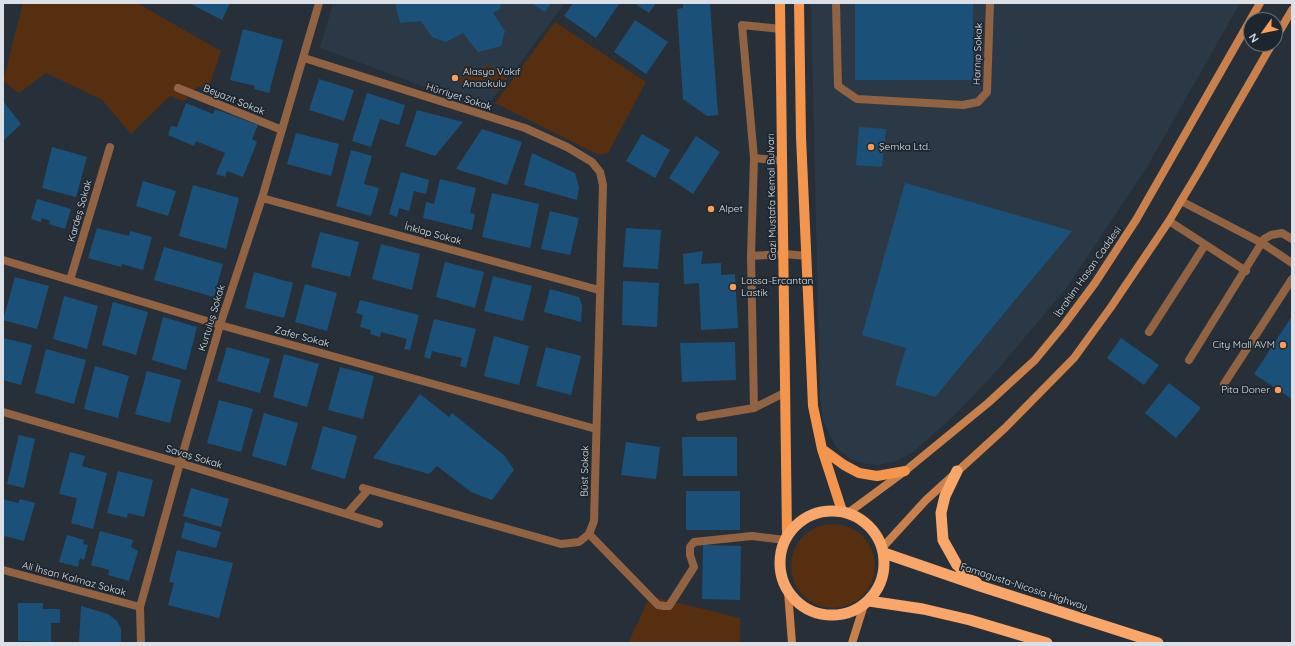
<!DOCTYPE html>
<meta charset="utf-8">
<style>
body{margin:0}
#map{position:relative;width:1295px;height:646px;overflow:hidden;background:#273038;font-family:Quicksand,sans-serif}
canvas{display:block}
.frame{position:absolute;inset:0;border:4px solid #dae0e5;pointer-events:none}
.north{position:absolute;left:1243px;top:12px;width:40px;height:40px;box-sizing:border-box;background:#1d262e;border:1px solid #697077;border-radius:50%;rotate:237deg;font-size:11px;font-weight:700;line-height:16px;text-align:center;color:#dae0e5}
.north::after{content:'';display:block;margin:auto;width:14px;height:18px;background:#fd9d54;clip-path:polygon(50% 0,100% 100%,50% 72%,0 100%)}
</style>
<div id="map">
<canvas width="1295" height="646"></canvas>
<div class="frame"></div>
<div class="north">N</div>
</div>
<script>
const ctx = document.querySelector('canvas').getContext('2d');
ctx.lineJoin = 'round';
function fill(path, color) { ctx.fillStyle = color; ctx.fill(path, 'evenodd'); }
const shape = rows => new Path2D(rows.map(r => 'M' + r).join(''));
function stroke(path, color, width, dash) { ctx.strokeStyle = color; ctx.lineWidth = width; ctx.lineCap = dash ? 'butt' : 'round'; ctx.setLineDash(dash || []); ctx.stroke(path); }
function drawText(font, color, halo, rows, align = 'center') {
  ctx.font = font + ' Quicksand,sans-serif'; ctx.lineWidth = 3.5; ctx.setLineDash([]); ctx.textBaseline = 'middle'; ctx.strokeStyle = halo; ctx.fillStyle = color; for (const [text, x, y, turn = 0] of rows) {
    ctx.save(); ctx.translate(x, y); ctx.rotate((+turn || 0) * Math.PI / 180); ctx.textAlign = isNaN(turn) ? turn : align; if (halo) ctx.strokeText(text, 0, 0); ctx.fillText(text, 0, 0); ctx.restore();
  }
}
fill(shape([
 [333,3,565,3,485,109,320,48],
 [811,3,1240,3,1147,167,1067,287,1000,367,954,416,913,452,896,461,879,465,861,463,849,458,836,447,823,421,820,396]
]), '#2b3946');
fill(shape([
 [23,3,137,3,221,51,209,87,197,87,184,101,170,96,131,134,102,100,46,73,19,93,3,81],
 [555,22,646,82,608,153,599,155,495,103],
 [465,64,482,72,486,64,508,76,497,91,476,81,472,87,460,82],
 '791 566a42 42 0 1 1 84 0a42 42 0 1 1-84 0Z',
 [650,596,740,618,740,643,628,643]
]), '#562f10');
fill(shape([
 [189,3,230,3,222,20],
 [395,3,501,3,500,9,493,13,505,31,501,46,478,52,463,33,446,42,432,37,421,21,400,23],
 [531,3,551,3,545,12],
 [573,3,617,3,619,4,596,38,564,16],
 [634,3,656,3,649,13],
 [683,3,710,4,718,115,707,116,683,99,677,9,683,8],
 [855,3,973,3,973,80,855,80],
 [635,20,668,42,646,74,614,52],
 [243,29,283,40,269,93,254,89,255,86,230,80],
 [319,79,354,90,344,121,309,110],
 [367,93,405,105,399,125,380,119,371,147,352,141],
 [3,101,21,124,3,141],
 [186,103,213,114,215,109,258,125,252,139,257,142,243,177,227,171,225,177,216,174,225,153,196,141,194,146,168,135,171,126,177,127],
 [417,110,463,122,435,156,405,146],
 [859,127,886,129,882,167,856,165],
 [482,129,522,142,507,185,456,169],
 [296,133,339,144,331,176,287,164],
 [642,134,670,150,655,178,626,161],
 [696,136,720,152,693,194,669,178],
 [52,147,87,157,76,197,42,188],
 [351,150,372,156,364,184,379,188,371,216,336,206],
 [532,153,575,173,579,187,577,200,524,185],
 [401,172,429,180,426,194,414,191,409,211,399,208,397,217,389,214],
 [440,179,476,188,470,213,475,214,472,230,423,218,426,202,434,204],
 [143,181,176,191,168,216,136,206],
 [905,183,1072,231,935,397,895,385,906,348,862,335],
 [193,185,239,198,226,249,179,236],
 [492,193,539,204,530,248,482,237],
 [37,199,71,209,65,229,49,224,50,221,42,218,41,222,31,219],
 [550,211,579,218,570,255,541,249],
 [97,228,129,236,130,231,152,237,143,270,122,264,121,267,88,258],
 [626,228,661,230,658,269,623,267],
 [320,232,359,242,350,277,311,267],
 [381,244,420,254,412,290,372,279],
 [164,247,223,264,214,297,154,280],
 [703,251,701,264,721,263,721,275,735,274,738,328,701,330,699,283,684,284,683,254],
 [445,262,484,272,475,308,436,297],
 [254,272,293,283,284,318,245,308],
 [493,276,532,286,523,321,484,311],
 [15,277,49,286,37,329,3,320],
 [623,281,659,283,657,327,622,325],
 [305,284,337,293,327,331,295,322],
 [550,289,579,297,582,305,581,322,544,312],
 [64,296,98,306,87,349,53,339],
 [360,300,419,315,410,350,404,349,407,339,381,332,380,337,370,334,371,330,360,327,363,315,356,313],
 [113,302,148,312,136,355,102,345],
 [1292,316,1292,399,1254,374],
 [163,317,197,327,186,370,152,360],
 [434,319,476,329,466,368,460,366,462,358,432,351,430,359,424,357],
 [494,336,529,346,519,385,484,376],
 [3,338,32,345,21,385,3,380],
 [1121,338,1159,365,1144,385,1107,358],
 [735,342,736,380,682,382,680,343],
 [227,347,270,359,260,393,217,381],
 [546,347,581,356,571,395,536,386],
 [46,349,86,360,74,404,35,393],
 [284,354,319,364,307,407,273,397],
 [95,366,129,376,118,418,84,409],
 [340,367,374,376,363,419,328,410],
 [147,371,181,380,170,423,135,414],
 [1169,383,1201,408,1176,438,1145,413],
 [420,394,449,417,452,413,505,456,514,470,492,500,471,492,437,466,429,474,373,458],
 [219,400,253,409,241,452,207,443],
 [264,413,298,423,286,466,252,456],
 [323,426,357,436,345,479,311,469],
 [19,435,35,439,24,488,7,484],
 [682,437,737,437,737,476,683,476],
 [626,442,660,447,656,479,621,475],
 [70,452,85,456,82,466,107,473,93,529,71,523,77,498,59,494],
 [118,471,153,480,144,517,128,513,127,518,107,513],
 [191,488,229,499,221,527,183,516],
 [686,491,740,491,740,530,686,530],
 [3,499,18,503,20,499,35,503,24,541,5,536,3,541],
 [185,522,221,532,216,548,181,538],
 [100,531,133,540,131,547,138,551,129,581,108,575,109,570,91,565],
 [67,535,84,540,83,544,88,545,84,560,80,558,78,567,59,562],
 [703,545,741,546,740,600,702,599],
 [177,550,233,563,219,618,168,605,174,583,169,582],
 [18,603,43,603,43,609,60,609,60,623,51,623,51,642,18,641],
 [81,606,108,614,117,621,121,629,121,643,79,643]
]), '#1b5179');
stroke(shape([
 [781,29,742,25,754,158,751,256,785,254,806,256],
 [754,158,783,161],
 [1181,201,1262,243,1292,263],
 [1169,221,1246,271],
 [751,256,754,408],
 [1149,332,1205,245],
 [1189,360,1264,239,1271,235,1282,233,1292,239],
 [1224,384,1292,279],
 [700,417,754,408,786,392],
 [589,534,658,605,664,606,669,606,694,567,690,555,690,547,694,542,752,536,785,540]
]), '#916343', 8);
stroke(shape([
 [836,3,838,86,857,99,963,105,978,102,987,92,990,3],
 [304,58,525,128,567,147,592,162,600,172,603,185,594,521,589,534,579,542,561,544,363,488],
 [178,88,282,130],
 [262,198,599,290],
 [3,260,220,325,596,429],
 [70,280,110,147],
 [3,412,180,463,379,524],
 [347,514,368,490],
 [3,570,140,607],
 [141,643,140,607,180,463,220,325,262,198,319,3]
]), '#916343', 8);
stroke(shape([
 [1275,39,1292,10],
 [848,513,905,471,988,403,1035,360,1063,326,1095,283,1136,220,1260,3],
 [882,548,926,500,1005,428,1074,358,1111,307,1169,221,1199,171,1272,44],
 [788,592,792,643],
 [852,643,864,605]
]), '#c9804a', 8);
stroke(shape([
 [780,3,787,535],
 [799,3,801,137,813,406,822,449,842,511],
 [822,449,844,465,859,473,877,476,905,471]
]), '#f3954d', 10);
stroke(shape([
 [957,471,945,496,941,513,943,540,957,565,977,583],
 '780 563a52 52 0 1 1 104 0a52 52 0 1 1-104 0Z',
 [884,553,980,586,1158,643],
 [869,601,923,609,970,620,1047,643]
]), '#f8a66a', 11);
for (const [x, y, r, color] of [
 [455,78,4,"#fd9d54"],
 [871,147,4,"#fd9d54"],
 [711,209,4,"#fd9d54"],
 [733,287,4,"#fd9d54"],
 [1283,345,4,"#fd9d54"],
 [1278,390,4,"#fd9d54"]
]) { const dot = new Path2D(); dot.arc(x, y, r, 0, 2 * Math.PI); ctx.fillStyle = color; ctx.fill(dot); stroke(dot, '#1d262e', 1.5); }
drawText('10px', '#dae0e5', '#1d262e', [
 ["Harnıp Sokak",978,54,-88],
 ["Hürriyet Sokak",459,97,18],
 ["Beyazıt Sokak",234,100,22],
 ["Gazi Mustafa Kemal Bulvarı",772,197,-91],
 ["Kardeş Sokak",80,211,-74],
 ["İnklap Sokak",433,234,15],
 ["İbrahim Hasan Caddesi",1088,272,-55],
 ["Kurtuluş Sokak",212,318,-73],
 ["Zafer Sokak",302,337,15],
 ["Savaş Sokak",194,457,17],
 ["Büst Sokak",585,471,-89],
 ["Ali İhsan Kalmaz Sokak",74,579,15],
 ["Famagusta-Nicosia Highway",1024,587,18]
]);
drawText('10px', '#dae0e5', '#1d262e', [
 ["Alasya Vakıf",463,72],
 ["Anaokulu",463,84],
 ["Şemka Ltd.",879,147],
 ["Alpet",719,209],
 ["Lassa-Ercantan",741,281],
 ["Lastik",741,293],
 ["City Mall AVM",1275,345,"right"],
 ["Pita Doner",1270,390,"right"]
], 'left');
</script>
